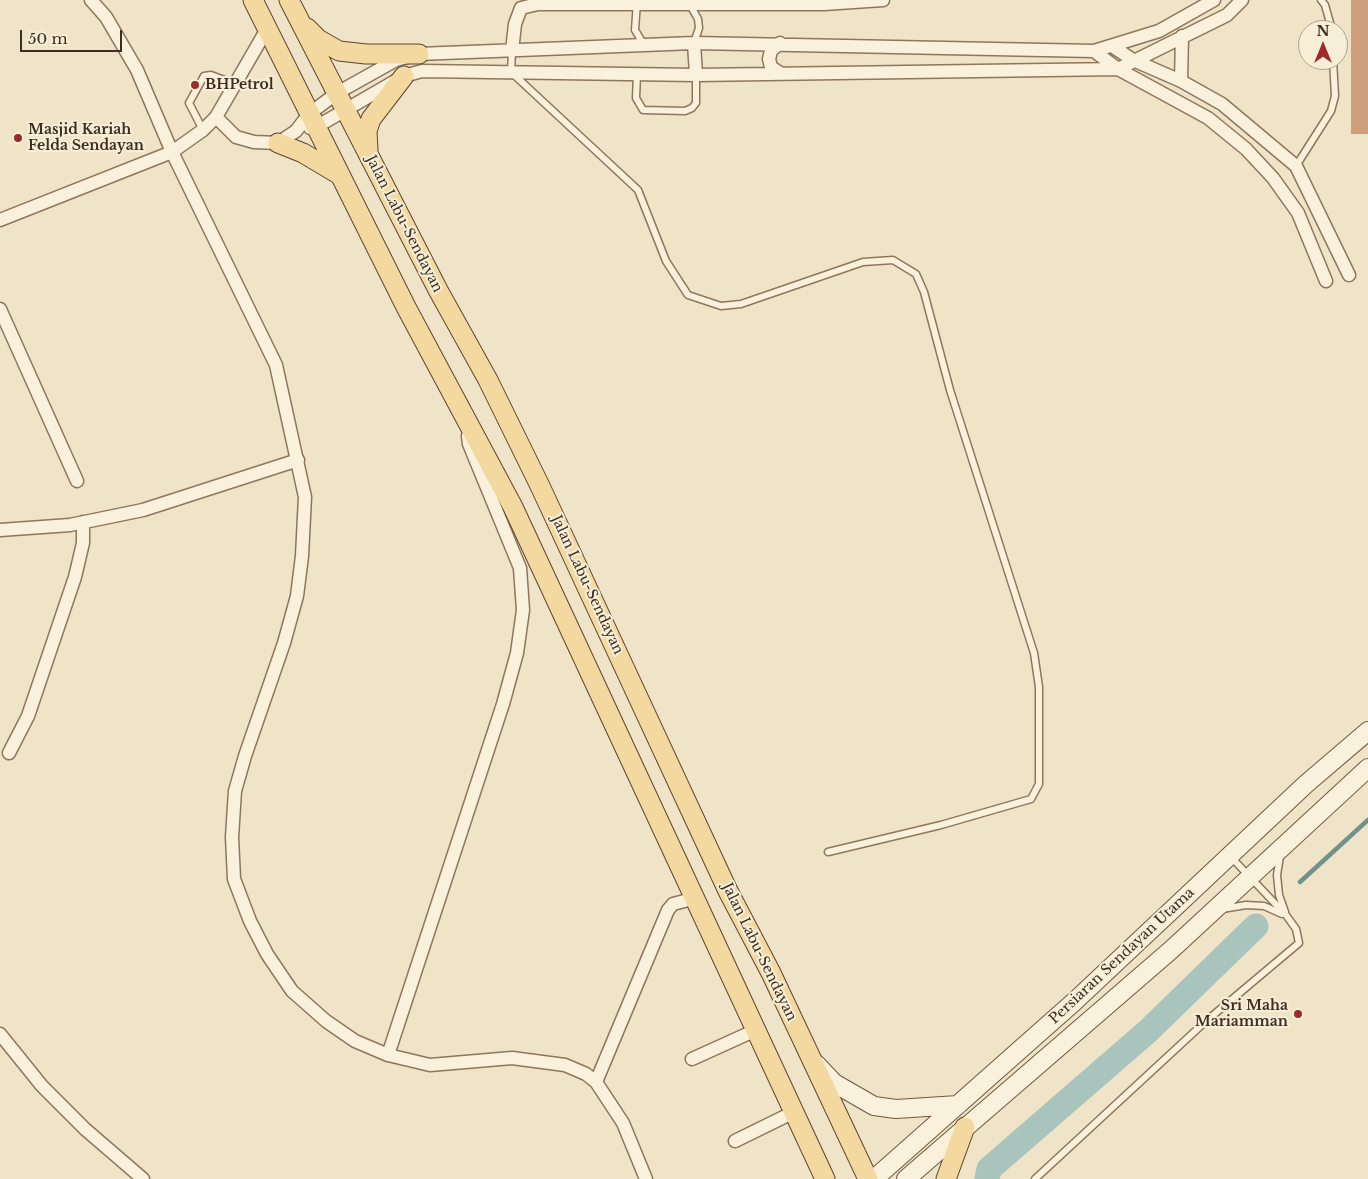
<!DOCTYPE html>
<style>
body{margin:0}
#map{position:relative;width:1368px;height:1179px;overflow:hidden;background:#f0e4c8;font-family:"Libre Baskerville",serif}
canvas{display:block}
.north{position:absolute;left:1298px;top:20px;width:50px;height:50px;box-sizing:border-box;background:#f7eed8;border:1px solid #ada18e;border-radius:50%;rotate:0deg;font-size:14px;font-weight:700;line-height:20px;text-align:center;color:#3d2e20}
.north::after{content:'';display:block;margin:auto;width:18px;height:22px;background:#9e2a2b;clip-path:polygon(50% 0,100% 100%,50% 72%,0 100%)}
.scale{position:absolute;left:20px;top:30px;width:102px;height:22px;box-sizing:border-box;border:2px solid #3d2e20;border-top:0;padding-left:6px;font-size:15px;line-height:18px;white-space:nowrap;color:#3d2e20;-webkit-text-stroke:4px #f7eed8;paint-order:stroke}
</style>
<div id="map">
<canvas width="1368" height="1179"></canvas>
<div class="north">N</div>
<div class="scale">50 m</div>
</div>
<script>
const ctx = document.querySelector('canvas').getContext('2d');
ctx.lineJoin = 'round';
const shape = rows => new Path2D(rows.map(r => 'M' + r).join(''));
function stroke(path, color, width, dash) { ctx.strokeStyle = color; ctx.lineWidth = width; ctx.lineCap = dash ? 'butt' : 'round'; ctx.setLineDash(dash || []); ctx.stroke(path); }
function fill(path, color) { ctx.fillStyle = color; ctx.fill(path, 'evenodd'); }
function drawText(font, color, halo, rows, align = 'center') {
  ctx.font = font + ' "Libre Baskerville",serif'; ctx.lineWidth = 4; ctx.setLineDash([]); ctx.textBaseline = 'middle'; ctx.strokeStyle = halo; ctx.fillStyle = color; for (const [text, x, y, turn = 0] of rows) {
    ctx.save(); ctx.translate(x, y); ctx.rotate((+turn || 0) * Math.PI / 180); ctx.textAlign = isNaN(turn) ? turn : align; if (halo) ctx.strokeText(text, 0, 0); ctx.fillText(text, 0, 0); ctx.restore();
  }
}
stroke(shape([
 [1300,882,1368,820]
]), '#6f938a', 4.5);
stroke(shape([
 [987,1179,989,1169,1148,1031,1256,926]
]), '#a9c4bc', 25);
fill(shape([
 [1351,0,1368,0,1368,134,1351,134]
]), '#cf9f7d');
const lane = shape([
 [1321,0,1325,5,1332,30],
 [637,2,635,30,644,45],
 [689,3,698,19,699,28,694,43],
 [512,51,511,72,638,190,666,261,688,295,721,306,741,304,863,262,893,260,916,274,924,292,950,390,1034,653,1039,687,1039,784,1031,799,941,825,828,852],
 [637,74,636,98,643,110,685,111,692,108,696,103,696,75],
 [203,130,189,103,204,76,211,75,235,84],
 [1296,166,1331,111,1335,96,1333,60],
 [1280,856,1277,875,1279,895,1285,912],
 [1222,909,1246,905,1264,906,1282,914],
 [1035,1179,1205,1022,1299,943,1296,929,1286,915,1230,856]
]);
const street = shape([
 [91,0,106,17,137,70,172,152,276,365,305,497,302,556,297,596,284,643,245,756,235,791,232,837,234,879,250,921,267,954,292,991,326,1021,355,1041,388,1055,430,1065,512,1058,565,1065,586,1074,596,1082,623,1123,646,1179],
 [694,43,696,75],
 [1112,46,1133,60,1181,81,1222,104,1296,166,1349,275],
 [512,51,515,24,521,8,538,4,824,4,883,0],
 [1094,51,1118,69,1208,118,1246,149,1273,178,1298,213,1326,281],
 [780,73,771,67,769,59,771,51,780,43],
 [1181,81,1182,36],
 [216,117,236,137,254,142,278,143,296,131,309,114,337,93,396,60,419,54,694,43,1094,51,1159,31,1214,0],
 [310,128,316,127,404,76,422,71,696,75,1118,69,1227,15,1242,0],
 [0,220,172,152,203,130,216,117,267,29],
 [0,309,77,481],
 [0,530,70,525,143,510,298,460],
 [9,753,28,716,75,577,83,543,83,522],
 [0,1034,42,1086,85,1129,143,1179],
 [388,1055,503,704,517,653,523,610,520,568,469,444,468,436,470,429],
 [692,1059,756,1030],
 [596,1082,668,910,673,904,696,898],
 [735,1141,794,1112]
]);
const secondary = shape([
 [816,1064,834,1083,874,1106,896,1109,958,1105],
 [874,1179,1075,1001,1306,784,1368,731],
 [906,1179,1171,950,1368,768]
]);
const primary = shape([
 [253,0,406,307,513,507,825,1179],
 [289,0,438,290,488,380,540,486,728,891,771,973,868,1179],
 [307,28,318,39,339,51,366,54,419,54],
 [278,143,303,153,340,175],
 [368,150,367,131,371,119,404,76],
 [946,1179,965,1127]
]);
stroke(lane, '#8d765c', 9);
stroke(street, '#8d765c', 15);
stroke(secondary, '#6f573f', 20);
stroke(primary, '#5b4430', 21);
stroke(lane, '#faf1dc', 6);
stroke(street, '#faf1dc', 12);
stroke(secondary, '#faf1dc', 18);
stroke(primary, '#f3d9a0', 19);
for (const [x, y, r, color] of [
 [195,85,5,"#9e2a2b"],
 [18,138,5,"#9e2a2b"],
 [1298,1014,5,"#9e2a2b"]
]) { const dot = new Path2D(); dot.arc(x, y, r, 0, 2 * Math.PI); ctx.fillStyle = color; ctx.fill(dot); stroke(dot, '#f7eed8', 2); }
drawText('bold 14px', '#3d2e20', '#f7eed8', [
 ["BHPetrol",205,85],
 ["Masjid Kariah",28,130],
 ["Felda Sendayan",28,146],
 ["Sri Maha",1288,1006,"right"],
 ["Mariamman",1288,1022,"right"]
], 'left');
drawText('14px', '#3d2e20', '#f7eed8', [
 ["Jalan Labu-Sendayan",404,224,63],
 ["Jalan Labu-Sendayan",587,585,65],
 ["Jalan Labu-Sendayan",759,952,64],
 ["Persiaran Sendayan Utama",1122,956,-43]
]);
</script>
